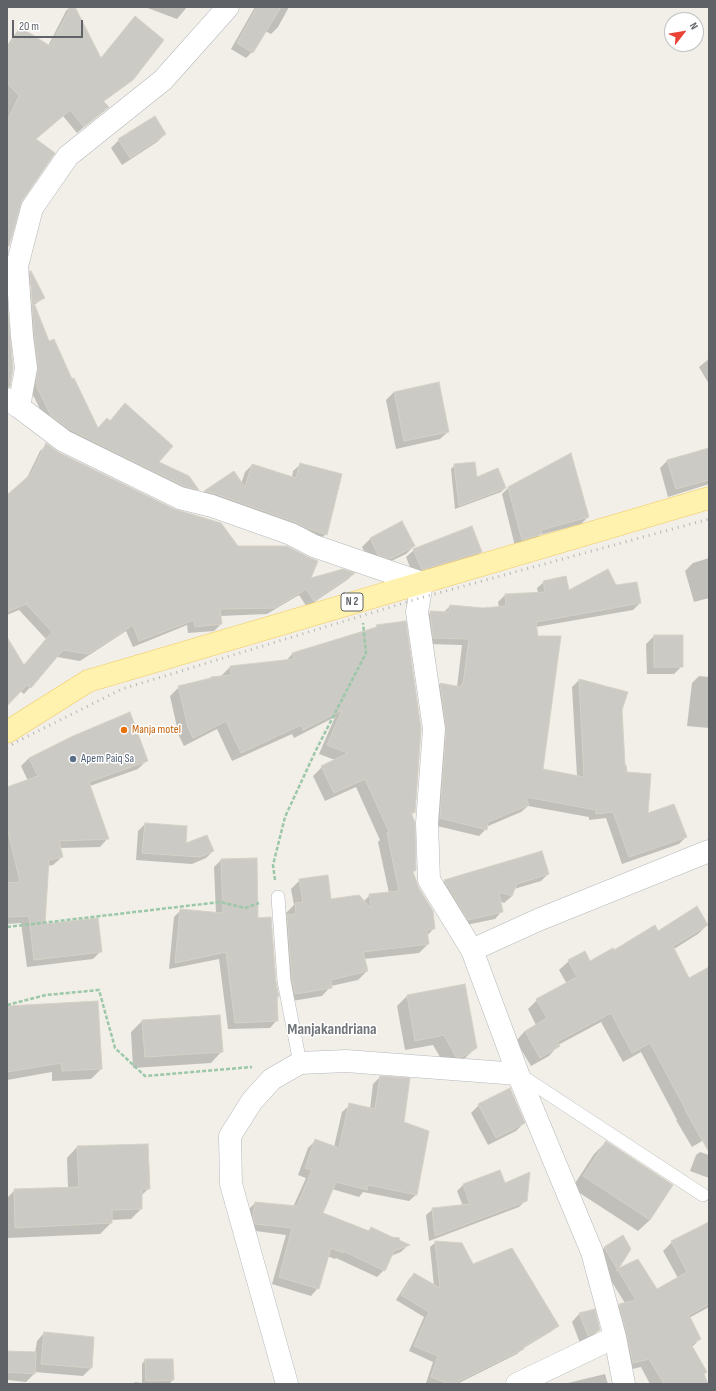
<!DOCTYPE html>
<style>
body{margin:0}
#map{position:relative;width:716px;height:1391px;overflow:hidden;background:#f1efe8;font-family:"Sofia Sans Condensed",sans-serif}
canvas{display:block}
.frame{position:absolute;inset:0;border:8px solid #5f6368;pointer-events:none}
.north{position:absolute;left:664px;top:12px;width:40px;height:40px;box-sizing:border-box;background:#fff;border:1px solid #bfc1c3;border-radius:50%;rotate:59deg;font-size:11px;font-weight:700;line-height:16px;text-align:center;color:#5f6368}
.north::after{content:'';display:block;margin:auto;width:14px;height:18px;background:#ea4335;clip-path:polygon(50% 0,100% 100%,50% 72%,0 100%)}
.scale{position:absolute;left:12px;top:20px;width:71px;height:18px;box-sizing:border-box;border:2px solid #5f6368;border-top:0;padding-left:5px;font-size:12px;line-height:14px;white-space:nowrap;color:#5f6368;-webkit-text-stroke:3px #fff;paint-order:stroke}
</style>
<div id="map">
<canvas width="716" height="1391"></canvas>
<div class="frame"></div>
<div class="north">N</div>
<div class="scale">20 m</div>
</div>
<script>
const ctx = document.querySelector('canvas').getContext('2d');
ctx.lineJoin = 'round';
function fill(path, color) { ctx.fillStyle = color; ctx.fill(path, 'evenodd'); }
const shape = rows => new Path2D(rows.map(r => 'M' + r).join(''));
function stroke(path, color, width, dash) { ctx.strokeStyle = color; ctx.lineWidth = width; ctx.lineCap = dash ? 'butt' : 'round'; ctx.setLineDash(dash || []); ctx.stroke(path); }
function drawText(font, color, halo, rows, align = 'center') {
  ctx.font = font + ' "Sofia Sans Condensed",sans-serif'; ctx.lineWidth = 3; ctx.setLineDash([]); ctx.textBaseline = 'middle'; ctx.strokeStyle = halo; ctx.fillStyle = color; for (const [text, x, y, turn = 0] of rows) {
    ctx.save(); ctx.translate(x, y); ctx.rotate((+turn || 0) * Math.PI / 180); ctx.textAlign = isNaN(turn) ? turn : align; if (halo) ctx.strokeText(text, 0, 0); ctx.fillText(text, 0, 0); ctx.restore();
  }
}
fill(shape([
 [70,7,74,7,101,59,132,79,125,86,103,102,107,107,77,133,63,116,35,139,7,251,7,46,14,35,20,29,48,46,66,11],
 [145,7,187,7,177,19],
 [255,7,289,7,278,27,271,34,265,31,252,52,246,58,231,49],
 [154,117,165,134,157,142,122,165,111,148,119,140],
 [30,272,44,298,34,305,48,342,72,380,98,429,157,463,188,477,197,490,192,495,46,421,31,391,25,277],
 [30,285,32,287,34,310,32,310],
 [709,359,709,384,699,367],
 [394,392,448,432,440,439,396,449,386,400],
 [47,445,58,453,237,547,310,580,354,574,347,580,307,607,299,595,267,614,220,616,221,624,214,631,188,633,187,625,133,647,126,631,80,661,57,657,24,694,20,691,7,705,7,639,23,666,46,639,19,610,7,615,7,509,24,484,40,451],
 [709,456,709,484,668,497,660,468,668,460],
 [301,464,326,534,318,541,198,498,204,492,233,472,241,484,245,472,252,465,292,478,293,471],
 [455,465,476,478,505,488,501,492,455,509,451,469],
 [509,487,588,517,581,524,540,535,534,541,515,546,502,494],
 [402,523,414,546,406,554,381,566,370,562,362,547,370,539],
 [414,550,481,552,473,559,414,577,406,557],
 [709,558,709,598,694,602,685,571,693,563],
 [544,582,568,591,615,587,640,603,633,610,536,627,542,770,577,776,572,687,579,680,626,693,621,710,624,766,646,815,686,837,679,844,622,864,606,818,589,820,589,817,528,806,521,812,486,827,486,829,479,836,433,825,433,691,440,684,457,687,462,645,427,644,424,619,431,612,443,613,450,606,483,609,499,608,498,602,505,595,538,593,537,588],
 [377,626,414,812,411,815,412,873,434,928,427,936,428,944,419,953,364,959,367,971,358,980,331,986,322,996,286,1002,279,925,287,917,286,913,294,905,291,889,300,880,330,900,363,902,370,895,389,893,378,842,380,840,356,787,325,801,313,776,322,767,335,760,319,754,335,717,294,738,292,734,232,761,217,729,184,746,179,736,170,696,179,687,221,676,230,667,286,661,292,654,373,629],
 [654,636,682,666,674,674,647,674,646,644],
 [699,676,709,677,709,728,687,726,692,683],
 [29,758,146,761,138,769,90,786,108,838,100,847,60,848,62,857,53,865,48,866,44,926,101,951,93,959,27,967,21,923,7,924,7,788,28,781,21,766],
 [145,824,185,845,213,851,206,858,192,864,136,860,138,831],
 [221,860,258,919,275,982,278,996,276,998,277,1020,270,1028,228,1029,219,959,169,969,174,917,181,910,216,914,214,867],
 [548,874,541,881,514,889,512,896,504,903,500,901,502,911,495,919,461,926,438,888,445,881],
 [707,925,698,934,674,949,688,979,709,971,709,1137,692,1147,676,1120,677,1120,641,1052,623,1062,601,1022,558,1045,558,1046,549,1056,531,1066,516,1041,525,1031,536,1025,528,1009,537,1000,567,984,559,970,569,961,590,962,658,932],
 [407,996,476,1048,465,1058,451,1067,446,1067,433,1045,405,1050,397,1006],
 [7,1009,101,1069,91,1079,52,1081,52,1072,7,1080],
 [142,1021,222,1051,211,1063,133,1068,131,1032],
 [380,1077,403,1122,417,1194,409,1201,363,1192,359,1197,332,1189,321,1214,368,1231,371,1228,408,1245,401,1252,391,1256,384,1270,377,1277,336,1258,335,1259,327,1256,318,1288,311,1296,272,1284,286,1235,248,1230,248,1210,255,1203,293,1207,306,1178,298,1175,308,1148,315,1141,334,1147,342,1112,350,1105,370,1109,373,1084],
 [479,1105,524,1123,516,1131,488,1145,471,1113],
 [606,1142,672,1185,650,1220,638,1231,572,1188,594,1154],
 [77,1147,149,1188,141,1196,141,1209,131,1219,111,1220,111,1223,100,1234,7,1238,7,1198,15,1190,68,1188,67,1158],
 [700,1152,709,1155,709,1178,690,1171,696,1155],
 [504,1184,526,1200,519,1207,429,1241,426,1215,433,1209,463,1206,457,1191,463,1185],
 [709,1223,709,1307,689,1318,700,1339,692,1347,707,1384,650,1384,641,1367,624,1371,611,1313,619,1305,625,1303,596,1257,604,1248,622,1236,630,1249,616,1271,637,1260,656,1290,678,1278,663,1251,672,1242],
 [436,1242,473,1266,558,1326,552,1331,522,1349,517,1354,457,1384,429,1384,426,1383,433,1362,409,1351,424,1317,396,1300,409,1279,414,1274,434,1286,430,1247],
 [579,1314,599,1330,591,1338,580,1343,572,1322],
 [44,1333,93,1338,91,1368,83,1376,34,1372,34,1374,26,1382,7,1380,7,1352,35,1353,37,1341],
 [145,1360,172,1360,173,1380,169,1384,133,1384,135,1382,142,1383,142,1364],
 [605,1374,608,1384,564,1384]
]), '#0003');
const building = shape([
 [71,7,75,7,101,58,135,16,164,40,133,80,103,101,109,107,84,127,70,110,36,139,55,153,22,201,9,246,7,246,7,121,19,96,7,83,7,49,20,27,50,46,71,7],
 [257,7,281,7,253,53,237,43,257,7],
 [155,116,166,134,130,158,118,139,155,116],
 [30,271,31,271,45,298,34,303,49,341,54,339,72,379,74,378,98,428,107,418,110,421,125,403,173,446,159,462,189,476,199,490,184,486,71,430,51,416,36,385,38,366,34,335,30,271],
 [7,301,13,368,10,387,7,387,7,301],
 [439,382,449,432,404,441,394,392,439,382],
 [46,443,58,452,174,509,221,523,238,546,287,546,308,557,318,561,311,578,343,569,355,573,314,601,306,589,275,608,220,609,222,624,195,627,194,620,139,641,133,625,88,654,63,650,31,688,27,685,7,706,7,637,24,665,52,632,26,604,7,612,7,495,31,474,46,443],
 [709,448,709,480,676,489,667,460,709,448],
 [571,453,589,517,541,530,542,534,522,540,508,487,571,453],
 [475,462,477,477,498,468,506,488,459,506,454,464,475,462],
 [300,463,342,474,327,535,307,528,295,522,216,494,204,491,234,471,245,487,252,464,296,478,300,463],
 [402,521,415,546,390,559,378,555,370,538,402,521],
 [472,526,482,552,422,570,413,549,472,526],
 [608,569,616,585,637,582,641,603,536,622,538,636,561,636,543,769,584,777,579,679,628,692,622,710,625,765,626,765,627,772,651,774,648,813,674,804,687,837,629,857,613,812,596,814,596,810,526,797,529,805,488,822,487,830,440,818,446,730,440,683,461,687,462,684,463,684,469,639,433,638,430,611,449,612,450,605,483,608,506,606,505,594,545,592,543,581,566,576,569,590,608,569],
 [406,621,421,729,415,813,411,812,415,823,416,870,413,872,419,888,433,911,435,929,427,930,429,944,363,952,368,971,331,980,332,988,295,994,292,980,287,915,296,914,295,903,303,902,299,879,328,875,331,899,359,895,371,908,369,894,399,891,387,833,389,832,365,779,334,793,321,766,348,753,327,745,342,710,303,730,301,725,241,753,226,721,193,738,188,727,178,686,211,678,211,677,231,675,230,666,294,659,292,653,377,627,376,625,406,621],
 [654,635,683,635,683,667,654,667,654,635],
 [130,712,148,761,89,782,109,839,59,841,63,857,49,860,45,924,98,918,102,952,34,960,29,916,7,917,7,883,20,882,7,827,7,787,38,776,29,758,73,736,130,712],
 [145,823,187,826,186,843,207,835,214,851,200,857,142,853,145,823],
 [542,851,549,874,517,884,512,896,499,892,503,912,468,920,444,880,542,851],
 [257,858,258,918,271,917,276,982,279,997,277,997,278,1021,235,1023,226,952,175,963,180,909,223,913,221,859,257,858],
 [697,906,708,925,673,946,689,978,709,967,709,1152,685,1110,686,1110,650,1043,632,1053,611,1013,557,1042,560,1046,540,1058,525,1031,547,1018,536,999,577,977,568,960,585,951,590,961,613,948,614,950,655,925,658,931,697,906],
 [465,984,477,1048,462,1057,456,1057,444,1035,415,1041,407,995,465,984],
 [98,1001,102,1069,62,1071,61,1063,7,1072,7,1006,98,1001],
 [220,1015,223,1052,145,1057,142,1020,220,1015],
 [380,1076,410,1078,404,1122,429,1131,417,1195,368,1185,367,1190,336,1182,323,1213,369,1231,371,1227,392,1237,400,1238,399,1240,410,1245,394,1251,385,1271,343,1251,343,1253,331,1248,319,1289,279,1277,292,1228,255,1224,253,1217,255,1202,297,1206,312,1170,305,1168,315,1139,339,1148,349,1103,375,1109,380,1076],
 [510,1088,525,1123,496,1138,478,1104,510,1088],
 [606,1141,673,1185,650,1220,583,1176,606,1141],
 [148,1144,150,1189,142,1189,142,1209,112,1210,112,1223,15,1228,14,1189,79,1187,77,1146,148,1144],
 [500,1170,505,1183,530,1172,527,1201,435,1236,432,1208,470,1204,463,1184,500,1170],
 [709,1222,709,1304,689,1315,701,1339,691,1344,707,1372,704,1374,708,1384,664,1384,649,1359,633,1363,627,1335,619,1304,636,1300,604,1247,623,1235,631,1249,619,1268,638,1259,657,1289,687,1272,671,1241,709,1222],
 [435,1241,462,1243,473,1264,512,1248,559,1326,523,1347,524,1349,453,1384,449,1384,431,1377,438,1356,414,1346,429,1312,401,1295,414,1273,440,1288,435,1241],
 [595,1309,600,1330,588,1336,579,1313,595,1309],
 [44,1332,94,1337,92,1368,41,1364,44,1332],
 [7,1351,36,1352,35,1374,7,1372,7,1351],
 [145,1359,173,1359,174,1380,146,1381,145,1359]
]);
fill(building, '#cccac5');
stroke(building, '#d6d1c6', 1);
const service = shape([
 [278,897,284,981,300,1063],
 [520,1075,703,1195]
]);
const minor = shape([
 [19,407,26,368,22,336,17,266,32,208,68,156,163,80,228,7],
 [422,583,417,612,434,729,427,823,429,880,472,950],
 [287,1384,231,1184,230,1136,252,1101,272,1079,300,1063,346,1061,518,1074],
 [517,1384,615,1337],
 [624,1384,615,1337,592,1252,518,1074,472,950,538,920,709,851]
]);
const tertiary = shape([
 [7,399,19,407,64,441,180,498,212,506,291,534,314,546,422,583]
]);
const primary = shape([
 [7,732,88,681,709,498]
]);
stroke(service, '#b5b8bc', 14);
stroke(minor, '#b5b8bc', 23);
stroke(tertiary, '#b5b8bc', 23);
stroke(primary, '#f2c960', 23);
stroke(shape([
 [275,880,273,865,285,817,316,750,366,653,363,623],
 [7,927,220,902,245,908,259,903],
 [7,1005,46,995,99,990,115,1048,145,1076,252,1067]
]), '#9cc7a9', 2.5, [4, 2]);
stroke(service, '#fff', 13);
stroke(minor, '#fff', 22);
stroke(tertiary, '#fff', 22);
stroke(primary, '#fff2af', 22);
stroke(shape([
 [7,748,16,742,122,689,420,598,709,519]
]), '#b6b7b8', 3, [1, 5]);
for (const [x, y, r, color] of [
 [124,730,4,"#e8710a"],
 [73,759,4,"#5c6f8a"]
]) { const dot = new Path2D(); dot.arc(x, y, r, 0, 2 * Math.PI); ctx.fillStyle = color; ctx.fill(dot); stroke(dot, '#fff', 1.5); }
for (const [x, y, w] of [
 [352,602,22]
]) { const box = new Path2D(); box.roundRect(x - w / 2, y - 9, w, 18, 3); ctx.fillStyle = '#fff'; ctx.fill(box); stroke(box, '#5f6368', 1); }
drawText('bold 11px', '#5f6368', null, [
 ["N 2",352,602]
]);
drawText('12px', '#c56008', '#fff', [
 ["Manja motel",132,730]
], 'left');
drawText('12px', '#4e5e75', '#fff', [
 ["Apem Paiq Sa",81,759]
], 'left');
drawText('bold 16px', '#70757a', '#fff', [
 ["Manjakandriana",332,1030]
]);
</script>
